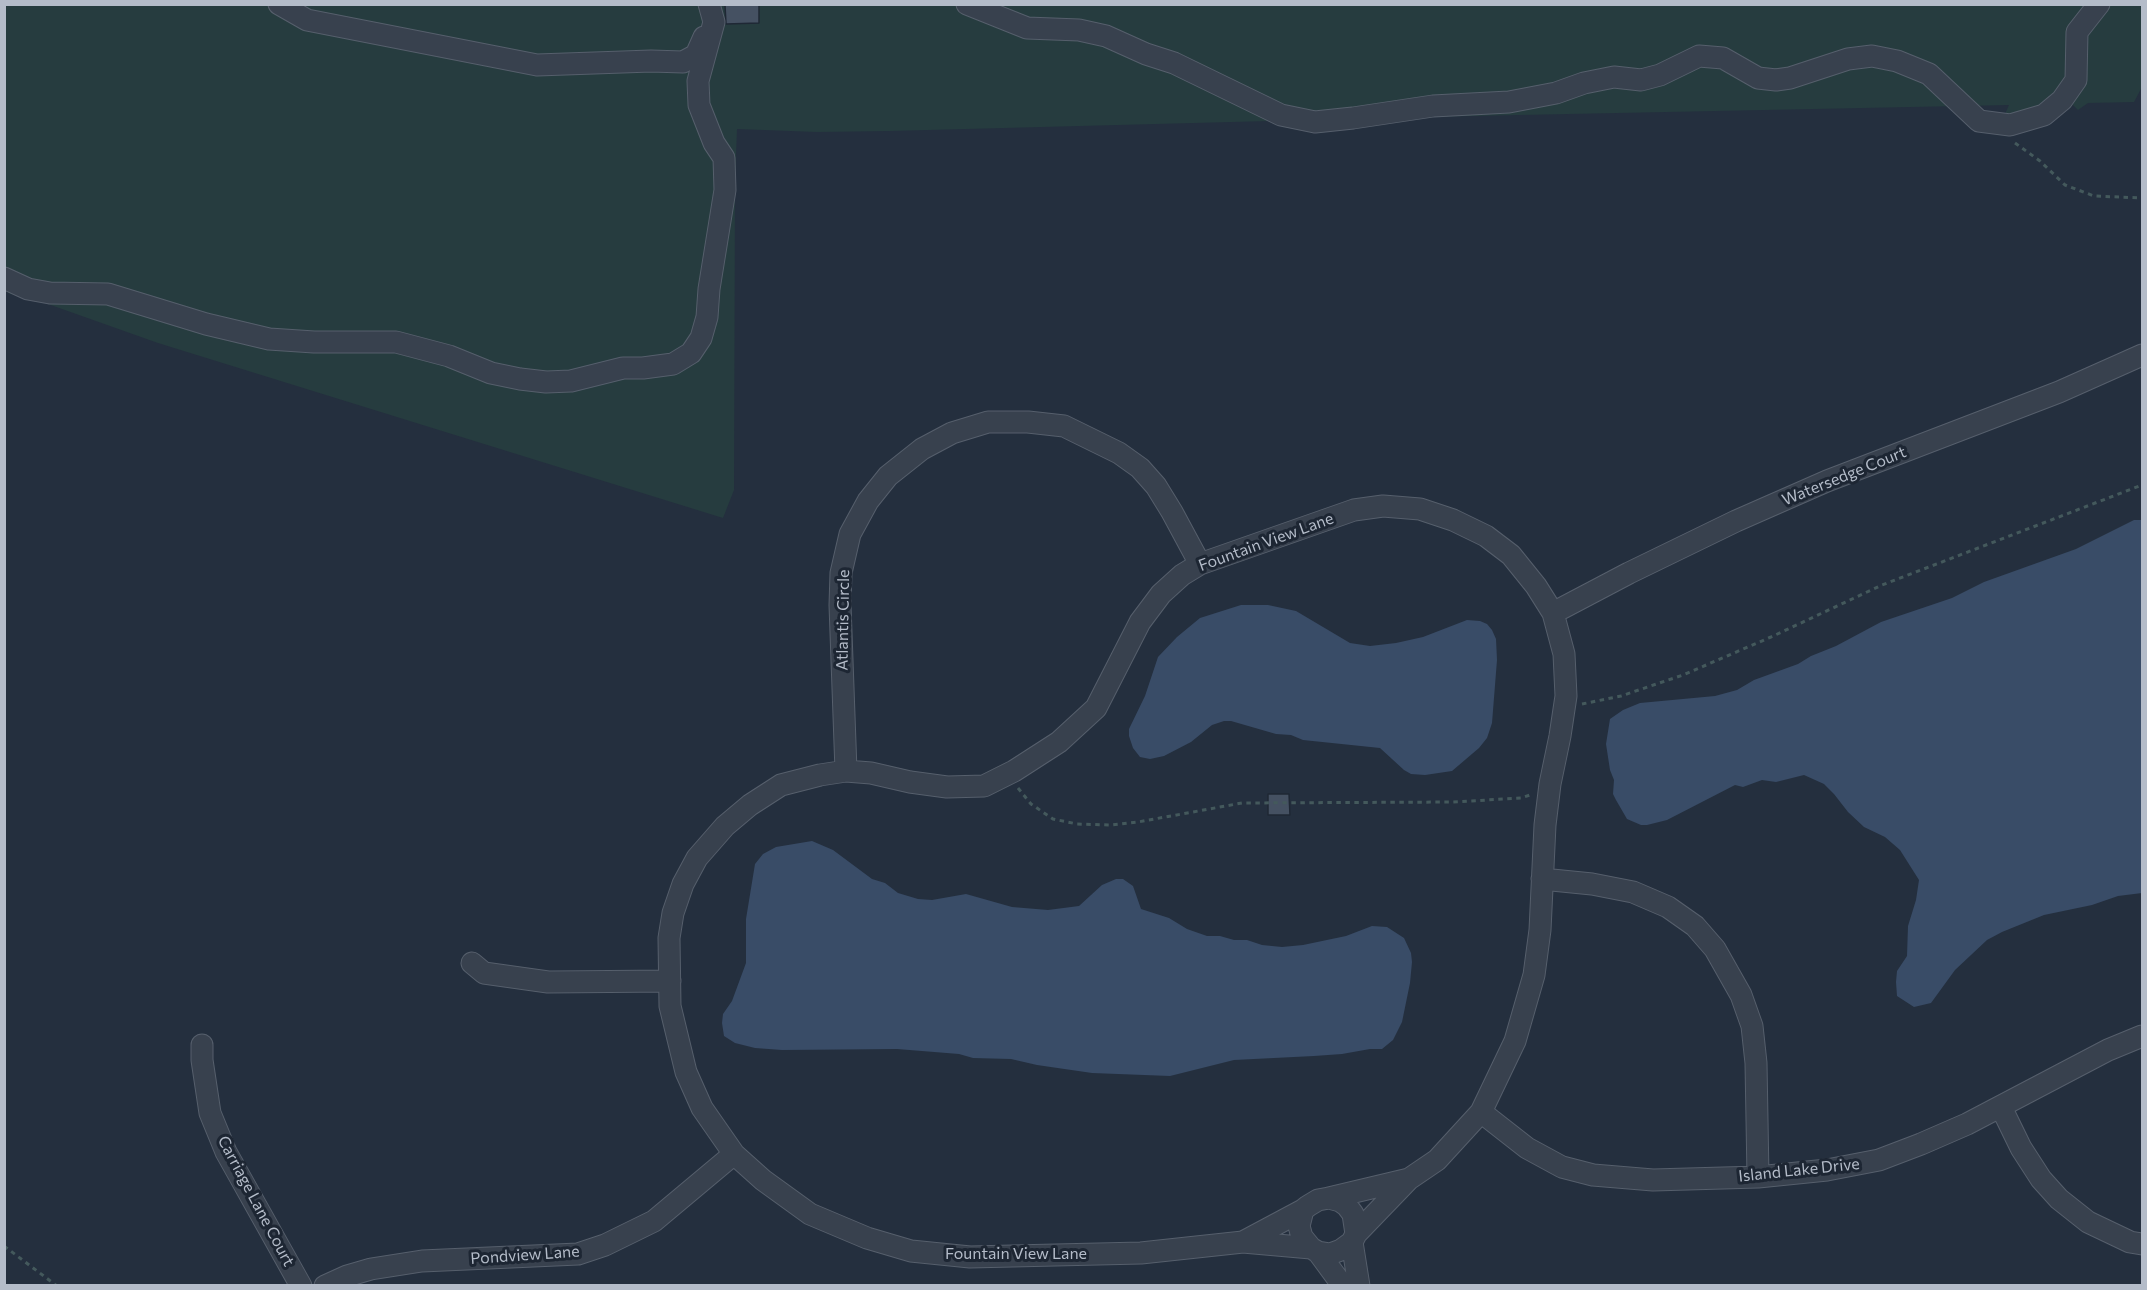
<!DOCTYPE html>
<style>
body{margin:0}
#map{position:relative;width:2147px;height:1290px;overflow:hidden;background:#242f3e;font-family:Commissioner,sans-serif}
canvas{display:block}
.frame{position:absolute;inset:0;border:6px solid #b4bcc9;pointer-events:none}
</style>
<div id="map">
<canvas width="2147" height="1290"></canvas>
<div class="frame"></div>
</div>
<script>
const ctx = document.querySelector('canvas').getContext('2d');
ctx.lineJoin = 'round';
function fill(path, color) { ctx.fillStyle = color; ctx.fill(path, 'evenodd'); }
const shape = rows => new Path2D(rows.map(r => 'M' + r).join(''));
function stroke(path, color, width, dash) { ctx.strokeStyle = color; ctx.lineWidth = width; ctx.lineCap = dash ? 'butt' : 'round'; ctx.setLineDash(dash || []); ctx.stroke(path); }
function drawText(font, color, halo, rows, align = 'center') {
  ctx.font = font + ' Commissioner,sans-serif'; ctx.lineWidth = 6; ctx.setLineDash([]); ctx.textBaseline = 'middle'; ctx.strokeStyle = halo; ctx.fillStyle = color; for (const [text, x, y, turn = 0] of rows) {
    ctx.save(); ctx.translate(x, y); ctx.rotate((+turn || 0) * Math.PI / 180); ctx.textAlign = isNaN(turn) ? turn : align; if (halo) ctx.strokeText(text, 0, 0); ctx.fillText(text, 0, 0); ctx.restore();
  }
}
fill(shape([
 [2142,4,2142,87,2134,102,2088,103,2078,110,2072,104,2033,128,2005,114,2009,105,1422,117,890,131,817,132,737,129,735,183,734,490,723,518,158,343,31,298,10,294,5,290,4,5]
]), '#263c3f');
fill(shape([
 [2134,520,2142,520,2142,893,2118,896,2092,905,2044,915,2002,932,1987,940,1955,970,1931,1003,1914,1007,1897,996,1896,982,1897,971,1907,956,1908,926,1916,900,1919,880,1900,850,1885,837,1864,827,1848,812,1834,794,1824,784,1804,775,1776,782,1762,780,1743,787,1735,785,1667,820,1647,825,1641,825,1627,819,1616,800,1613,794,1614,780,1610,770,1606,744,1610,719,1623,710,1640,703,1715,696,1737,690,1754,680,1798,664,1811,656,1836,646,1881,622,1952,598,1984,582,2076,549],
 [1241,605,1268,605,1296,611,1350,643,1370,646,1396,643,1423,637,1467,620,1480,621,1487,624,1492,630,1496,639,1497,660,1492,723,1487,738,1479,748,1452,771,1425,775,1411,774,1404,770,1380,748,1303,740,1291,735,1276,734,1231,721,1224,721,1212,725,1191,742,1164,756,1150,759,1140,757,1133,748,1129,736,1129,729,1145,696,1158,657,1177,637,1200,618],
 [812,841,833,850,872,879,885,883,898,893,918,899,932,900,966,894,1012,907,1048,910,1079,906,1102,885,1116,879,1123,879,1133,886,1141,909,1169,918,1187,929,1207,936,1220,936,1234,940,1247,940,1262,945,1282,947,1303,945,1346,936,1372,926,1387,927,1404,938,1411,953,1412,962,1410,983,1402,1022,1393,1040,1382,1049,1370,1049,1342,1054,1314,1056,1234,1060,1170,1076,1092,1073,1037,1065,1011,1059,973,1058,959,1054,897,1049,782,1050,755,1048,735,1043,724,1036,722,1023,723,1014,732,1001,746,963,746,919,755,864,763,854,776,847]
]), '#394c67');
const building = shape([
 [725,5,759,5,759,23,726,24,725,5],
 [1268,794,1289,794,1290,815,1268,815,1268,794]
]);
fill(building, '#455162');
stroke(building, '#1f2835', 1.5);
const minor = shape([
 [279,4,307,20,537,65,651,61,683,62,696,55,704,37],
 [967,4,1027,28,1079,30,1106,36,1146,54,1174,63,1281,115,1315,122,1353,118,1433,106,1509,102,1556,93,1584,83,1614,77,1641,80,1660,75,1699,56,1723,58,1758,78,1776,80,1790,78,1848,59,1872,56,1897,61,1929,74,1979,121,2010,125,2044,115,2062,100,2076,80,2077,32,2099,4],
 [4,278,28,289,50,293,108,294,206,324,269,339,314,342,396,342,449,356,491,373,520,379,546,382,571,381,623,368,643,368,673,364,691,353,701,338,707,317,709,289,725,190,724,158,714,143,699,105,698,81,714,22,709,4],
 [1553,613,1629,573,1736,521,1827,481,2059,392,2142,355],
 [846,771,840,605,841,573,850,534,868,501,888,476,922,449,952,433,988,422,1028,422,1064,426,1119,453,1140,468,1156,486,1172,512,1200,564],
 [1542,879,1592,884,1633,892,1668,907,1695,926,1715,949,1741,995,1752,1026,1756,1063,1758,1177],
 [472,963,484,973,548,982,670,981],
 [202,1045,202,1060,210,1113,226,1152,301,1286],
 [2001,1107,2021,1148,2041,1179,2059,1199,2088,1222,2130,1242,2142,1244],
 [1481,1112,1527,1148,1562,1167,1593,1175,1653,1180,1758,1177,1827,1170,1879,1160,1921,1144,1967,1124,2108,1050,2142,1036],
 [1329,1198,1340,1201,1347,1206,1353,1214,1356,1234,1352,1242,1341,1250,1330,1254,1318,1252,1311,1248,1302,1237,1299,1226,1303,1210,1308,1206,1318,1200,1329,1198],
 [1329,1198,1409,1179],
 [1303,1210,1243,1242,1311,1248],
 [1243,1242,1141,1253,970,1257,911,1251,867,1238,810,1214,763,1180,734,1154,702,1108,686,1072,670,1006,669,938,673,913,683,884,697,858,725,826,750,805,781,785,820,775,846,771,871,773,910,782,947,787,984,786,1014,771,1059,742,1096,708,1140,622,1161,594,1182,575,1200,564,1354,510,1383,506,1420,509,1453,520,1486,536,1511,555,1536,586,1553,613,1564,654,1566,696,1560,736,1550,784,1545,825,1540,930,1534,975,1515,1041,1481,1112,1437,1160,1409,1179,1356,1234],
 [1352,1242,1359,1286],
 [1318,1252,1343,1286],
 [325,1286,347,1276,371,1269,422,1261,578,1254,605,1245,654,1221,734,1154]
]);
stroke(minor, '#565f6c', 23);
stroke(shape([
 [2015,143,2040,161,2065,185,2094,196,2142,198],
 [1582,704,1621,696,1683,675,1771,637,1882,585,2142,485],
 [1018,788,1031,804,1053,819,1077,824,1111,825,1138,822,1242,803,1453,802,1521,798,1530,795],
 [4,1246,57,1286]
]), '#44595c', 3, [4.5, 4.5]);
stroke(minor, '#38414e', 21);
drawText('16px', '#b4bcc9', '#1d2633', [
 ["Watersedge Court",1844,476,-22],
 ["Fountain View Lane",1266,542,-20],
 ["Atlantis Circle",843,620,-89],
 ["Island Lake Drive",1799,1170,-6],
 ["Carriage Lane Court",256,1201,62],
 ["Fountain View Lane",1016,1254],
 ["Pondview Lane",525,1255,-4]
]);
</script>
